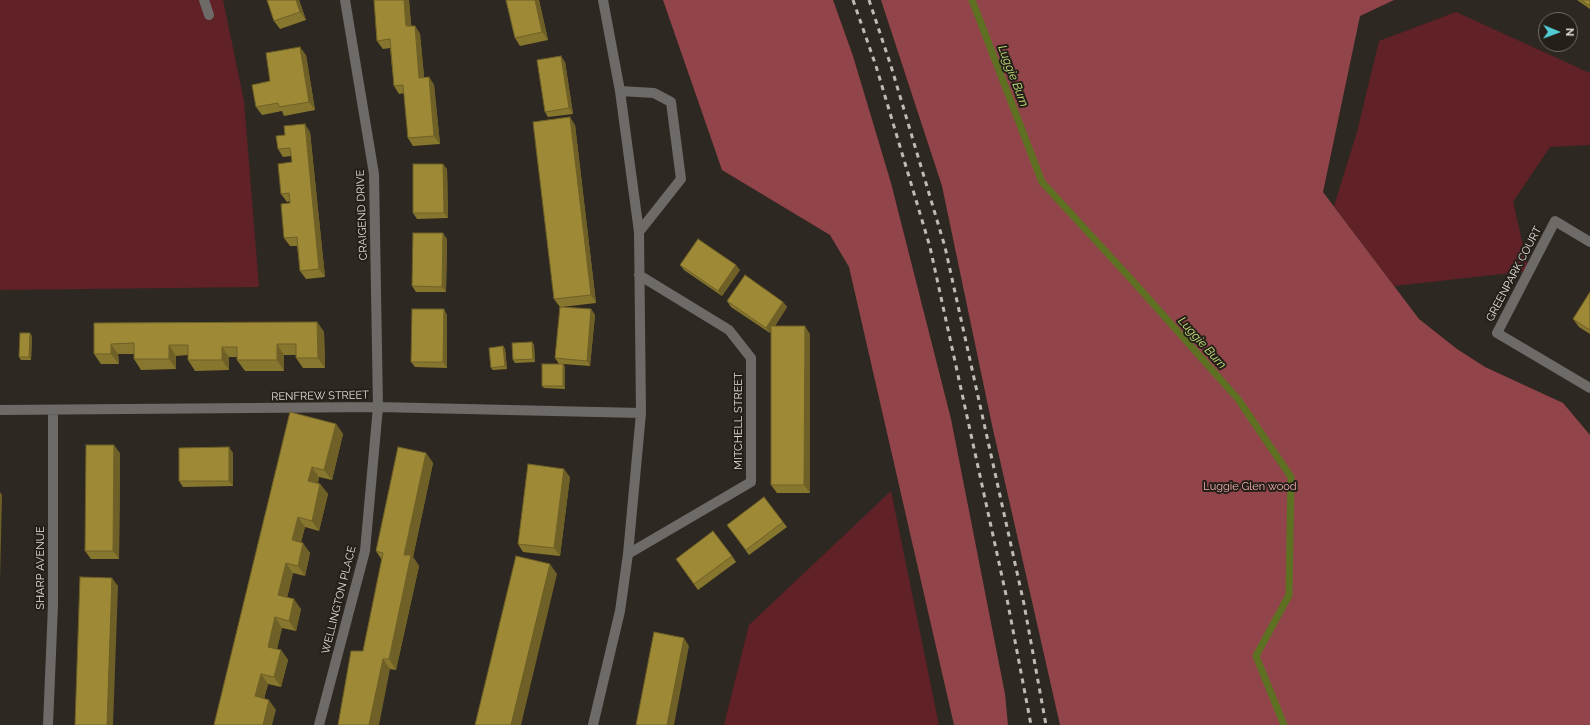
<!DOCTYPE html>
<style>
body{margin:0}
#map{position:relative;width:1590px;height:725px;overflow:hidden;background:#2e2822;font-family:Raleway,sans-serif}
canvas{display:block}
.north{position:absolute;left:1538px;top:12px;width:40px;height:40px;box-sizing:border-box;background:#241f18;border:1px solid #6f6b65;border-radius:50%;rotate:91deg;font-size:11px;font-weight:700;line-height:16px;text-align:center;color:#e0dcd8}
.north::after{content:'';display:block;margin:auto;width:14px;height:18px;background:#51ccd2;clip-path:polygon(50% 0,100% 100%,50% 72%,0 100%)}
</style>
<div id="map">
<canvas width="1590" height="725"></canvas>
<div class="north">N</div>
</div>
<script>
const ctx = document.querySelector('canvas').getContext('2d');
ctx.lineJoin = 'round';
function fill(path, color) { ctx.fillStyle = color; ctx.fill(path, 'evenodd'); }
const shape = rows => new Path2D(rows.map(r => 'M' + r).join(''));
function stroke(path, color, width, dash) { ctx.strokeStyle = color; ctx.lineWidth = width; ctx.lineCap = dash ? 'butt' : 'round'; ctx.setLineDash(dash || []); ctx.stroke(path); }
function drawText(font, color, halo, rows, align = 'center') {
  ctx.font = font + ' Raleway,sans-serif'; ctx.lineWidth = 4; ctx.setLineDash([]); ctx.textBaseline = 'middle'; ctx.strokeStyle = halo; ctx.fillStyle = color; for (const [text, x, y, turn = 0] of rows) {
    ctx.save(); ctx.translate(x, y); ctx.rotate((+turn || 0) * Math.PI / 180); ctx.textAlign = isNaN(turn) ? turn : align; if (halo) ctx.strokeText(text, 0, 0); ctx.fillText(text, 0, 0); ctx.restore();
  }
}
fill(shape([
 [0,0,223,0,244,101,259,287,0,290],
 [1456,12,1590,73,1590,145,1550,147,1513,202,1529,271,1394,286,1334,206,1357,132,1379,41],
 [891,491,939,725,724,725,749,625]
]), '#602127');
fill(shape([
 [663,0,833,0,853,56,891,183,951,419,1005,694,1008,725,954,725,849,267,830,235,722,170],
 [881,0,1394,0,1360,16,1323,192,1419,319,1457,349,1485,367,1563,403,1590,435,1590,725,1060,725,992,425,942,186]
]), '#914449');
stroke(shape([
 [972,0,1042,182,1131,279,1238,399,1291,477,1289,595,1256,656,1284,725]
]), '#5e7022', 7);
stroke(shape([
 [204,0,209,15],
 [620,91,654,93,671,102,681,179,639,232],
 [1590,242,1555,221,1497,333,1590,388],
 [0,410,378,407,641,413],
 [628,554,751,482,751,358,729,330,639,275],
 [48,725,53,605,53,411],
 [319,725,365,551,378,407,374,174,345,0],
 [593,725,620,611,628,554,641,413,639,232,620,91,603,0]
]), '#6e6a68', 10);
stroke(shape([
 [853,0,876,66,930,247,1008,604,1031,725],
 [869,0,891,66,945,247,1024,604,1046,725]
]), '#bfbbb6', 3, [5, 5]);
fill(shape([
 [299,0,306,20,280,29,274,21],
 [374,0,409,0,411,26,415,26,420,34,424,77,429,77,434,85,440,144,413,146,408,138,404,93,399,94,394,86,390,48,383,49,377,41],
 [506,0,539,0,548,40,520,46,515,38],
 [1577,0,1590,0,1590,9],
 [306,55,315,110,284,116,282,111,262,115,256,107,270,81],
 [565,62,573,114,548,117,545,112],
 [575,125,596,303,562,307,591,309,595,315,590,366,563,364,565,367,565,389,544,388,542,386,559,364,555,358,560,307,554,299],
 [310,132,325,277,306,279,300,271,297,246,290,246,284,238,290,203,290,201,287,202,281,194,292,162,291,156,283,157,278,149],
 [447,169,448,218,417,219,413,213],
 [447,239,446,292,416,292,412,286],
 [680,265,740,270,722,296,684,270],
 [1590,292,1590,334,1579,327,1573,319],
 [727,301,783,302,787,307,775,326,810,334,810,493,777,493,771,485,771,331,770,333,731,307],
 [447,315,447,368,415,367,411,362],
 [317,322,324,332,325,368,303,368,296,358,296,355,284,355,284,371,245,371,237,360,237,357,229,357,229,370,195,371,188,360,188,355,176,356,176,369,141,370,134,359,134,354,118,354,119,364,101,364,94,354,94,323],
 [32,336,31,360,21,360,19,357],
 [532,342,534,345,535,362,515,363,513,360],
 [503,346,505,349,507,369,493,370,491,368],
 [290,412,336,424,343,434,332,480,319,477,318,483,320,484,328,494,319,531,305,527,301,542,310,553,305,576,293,573,287,598,301,609,296,631,282,628,277,649,281,650,288,660,281,687,268,684,264,699,276,710,214,725],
 [120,453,119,559,91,559,85,551],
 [233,453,233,486,183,487,179,481],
 [426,453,433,463,413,557,419,566,396,670,390,669,363,651,382,560,376,551],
 [570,477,560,556,523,552,518,544],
 [783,522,787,527,749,555,727,525],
 [732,556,736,562,698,590,676,559]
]), '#87762e');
fill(shape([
 [296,0,299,0,306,20,300,12],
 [404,0,409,0,412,34,406,26],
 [535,0,539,0,548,40,542,32],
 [415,26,420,34,425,86,419,78],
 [300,47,306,55,315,110,309,102],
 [561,56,565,62,573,114,569,108],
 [429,77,434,85,440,144,434,136],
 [570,117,575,125,596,303,591,295],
 [305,124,310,132,325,277,319,269],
 [443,164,447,169,448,218,444,213],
 [443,233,447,239,446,292,442,287],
 [736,265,740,270,722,296,718,291],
 [783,302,787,307,770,333,766,328],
 [444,309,447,315,447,368,443,362],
 [591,309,595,315,590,366,587,361],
 [317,322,324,332,325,368,318,358],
 [805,326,810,334,810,493,804,485],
 [30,333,32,336,31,360,29,357],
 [532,342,534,345,535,362,533,359],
 [111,344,118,354,119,364,111,354],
 [277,344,284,355,284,371,277,360],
 [169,345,176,356,176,369,169,359],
 [503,346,505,349,507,369,505,366],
 [222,347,229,357,229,370,222,360],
 [563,364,565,367,565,389,563,386],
 [336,424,343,434,332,480,324,470],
 [114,445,120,453,119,559,113,551],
 [229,447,233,453,233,486,229,481],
 [426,453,433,463,413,557,419,566,396,670,389,659,404,555],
 [312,467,319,477,316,491,308,481],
 [564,469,570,477,560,556,554,548],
 [320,484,328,494,319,531,312,521],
 [0,492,2,495,0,580],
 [298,517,305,527,299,550,292,540],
 [303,543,310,553,305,576,298,566],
 [286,563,293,573,285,606,278,595],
 [550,564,557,574,521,725,511,725],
 [112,578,118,586,113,725,107,725],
 [294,599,301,609,296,631,289,621],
 [275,617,282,628,275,657,268,647],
 [684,638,689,646,674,725,667,725],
 [281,650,288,660,281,687,274,677],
 [383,659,390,669,379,725,369,725],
 [261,674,268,684,262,707,255,696],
 [269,700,276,710,272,725,263,725]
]), '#6e6026');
const building = shape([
 [267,0,296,0,300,12,274,21,267,0],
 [374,0,404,0,406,26,415,26,419,78,429,77,434,136,408,138,403,85,394,86,390,39,377,41,374,0],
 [506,0,535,0,542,32,515,38,506,0],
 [1581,0,1590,0,1590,6,1581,0],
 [300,47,309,102,279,107,278,103,256,107,252,85,270,81,266,53,300,47],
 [561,56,569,108,545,112,537,60,561,56],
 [570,117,591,295,554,299,533,122,570,117],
 [305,124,319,269,300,271,297,237,284,238,281,204,290,203,289,193,281,194,278,164,292,162,290,148,278,149,276,136,285,135,284,126,305,124],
 [413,164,443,164,444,213,413,213,413,164],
 [413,233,443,233,442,287,412,286,413,233],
 [698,239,736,265,718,291,680,265,698,239],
 [745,275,783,302,766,328,727,301,745,275],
 [1590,292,1590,330,1573,319,1590,292],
 [560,307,591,309,587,361,555,358,560,307],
 [412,309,444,309,443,362,411,362,412,309],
 [317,322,318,358,296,358,296,344,277,344,277,360,237,360,237,347,222,347,222,360,188,360,188,345,169,345,169,359,134,359,134,343,111,344,111,354,94,354,94,323,317,322],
 [771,326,805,326,804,485,771,485,771,326],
 [20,333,30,333,29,357,19,357,20,333],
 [532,342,533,359,513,360,512,343,532,342],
 [503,346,505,366,491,368,489,348,503,346],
 [542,364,563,364,563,386,542,386,542,364],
 [290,412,336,424,324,470,312,467,308,481,320,484,312,521,298,517,292,540,303,543,298,566,286,563,278,595,294,599,289,621,275,617,268,647,281,650,274,677,261,674,255,696,269,700,263,725,214,725,290,412],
 [86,445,114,445,113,551,85,551,86,445],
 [229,447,229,481,179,481,179,448,229,447],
 [398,447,426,453,404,555,411,555,389,659,383,659,369,725,338,725,351,651,363,651,383,553,376,551,398,447],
 [528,464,564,469,554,548,518,544,528,464],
 [764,497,783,522,746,550,727,525,764,497],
 [713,531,732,556,694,584,676,559,713,531],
 [516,556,550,564,511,725,475,725,516,556],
 [80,577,112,578,107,725,75,725,80,577],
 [654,632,684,638,667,725,636,725,654,632]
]);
fill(building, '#9d8936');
stroke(building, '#6e6026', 1);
drawText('11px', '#e0dcd8', '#241f18', [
 ["CRAIGEND DRIVE",362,215,-92],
 ["GREENPARK COURT",1514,274,-62],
 ["RENFREW STREET",320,396,-1],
 ["MITCHELL STREET",739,421,-90],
 ["SHARP AVENUE",41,568,-90],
 ["WELLINGTON PLACE",339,600,-76]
]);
drawText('11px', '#f3aeb0', '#241f18', [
 ["Luggie Glen wood",1250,487]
]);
drawText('italic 12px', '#c8e57c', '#241f18', [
 ["Luggie Burn",1013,76,69],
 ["Luggie Burn",1202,343,48]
]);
</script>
